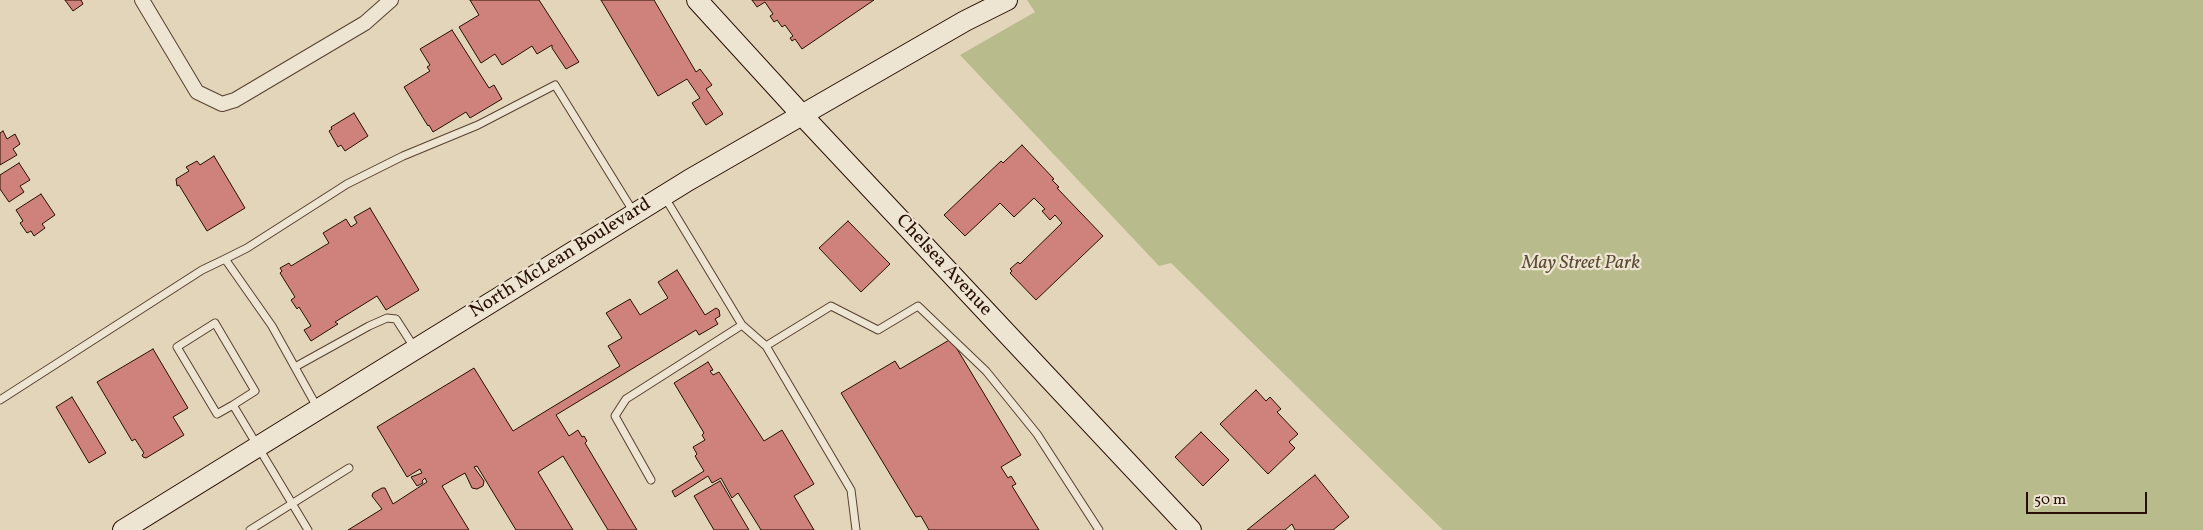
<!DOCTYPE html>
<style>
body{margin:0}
#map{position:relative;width:2203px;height:530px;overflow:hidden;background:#e3d5b9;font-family:Vollkorn,serif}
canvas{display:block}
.scale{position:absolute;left:2026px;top:492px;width:121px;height:22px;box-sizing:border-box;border:2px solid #280e03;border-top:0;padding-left:6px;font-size:15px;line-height:18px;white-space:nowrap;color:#280e03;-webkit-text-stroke:4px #ede4d2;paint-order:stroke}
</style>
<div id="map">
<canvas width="2203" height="530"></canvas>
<div class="scale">50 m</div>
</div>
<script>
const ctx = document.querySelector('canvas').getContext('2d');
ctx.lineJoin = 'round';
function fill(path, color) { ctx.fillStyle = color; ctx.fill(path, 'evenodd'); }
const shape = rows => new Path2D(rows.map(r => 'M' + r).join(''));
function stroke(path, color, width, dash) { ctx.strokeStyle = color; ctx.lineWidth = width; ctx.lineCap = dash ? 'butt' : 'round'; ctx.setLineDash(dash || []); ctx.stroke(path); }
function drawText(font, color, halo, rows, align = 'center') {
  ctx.font = font + ' Vollkorn,serif'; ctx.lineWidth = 4.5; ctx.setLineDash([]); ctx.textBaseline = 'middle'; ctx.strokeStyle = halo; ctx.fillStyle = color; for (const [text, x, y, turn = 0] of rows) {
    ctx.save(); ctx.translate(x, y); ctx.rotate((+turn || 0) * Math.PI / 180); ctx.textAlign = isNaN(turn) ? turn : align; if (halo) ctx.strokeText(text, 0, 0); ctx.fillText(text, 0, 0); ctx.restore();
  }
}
fill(shape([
 [1027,0,2203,0,2203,530,1443,530,1171,263,1159,266,960,55,1035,12]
]), '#b8bc8c');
const building = shape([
 [65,0,81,0,83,4,73,11,65,0],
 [470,0,539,0,579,62,566,69,552,48,552,45,537,54,532,46,502,65,495,54,481,63,459,27,479,15,470,0],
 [601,0,654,0,696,72,700,69,712,85,706,89,723,114,706,125,692,103,700,98,687,79,658,96,601,0],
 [752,0,874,0,802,49,795,39,792,41,790,38,793,36,785,25,782,27,777,20,774,22,770,16,773,14,765,2,757,7,752,0],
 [452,30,489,88,494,85,502,99,470,118,466,112,433,132,429,125,428,126,404,87,430,71,427,67,430,65,420,49,452,30],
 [354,113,368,136,345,151,341,145,338,147,329,131,332,129,331,127,354,113],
 [3,131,7,139,15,134,20,144,13,149,17,155,0,165,0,133,3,131],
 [1022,145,1054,179,1052,180,1059,187,1057,188,1103,236,1036,300,1010,273,1012,271,1010,269,1018,262,1020,264,1062,223,1055,215,1050,220,1042,211,1045,209,1034,198,1014,217,1000,203,965,236,944,215,1001,161,1003,163,1022,145],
 [214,156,245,208,207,231,179,185,177,186,176,179,189,171,186,167,197,161,200,165,214,156],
 [19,163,30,180,20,186,24,192,9,202,0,189,0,175,19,163],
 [41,194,55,215,42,224,45,228,34,236,31,231,27,233,20,223,23,221,16,210,41,194],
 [370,208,419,290,386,310,377,296,335,322,338,324,311,341,304,330,311,326,299,307,297,309,291,300,295,297,280,273,282,271,280,268,289,263,291,266,329,243,323,233,346,219,351,227,357,223,354,217,370,208],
 [848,221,890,264,861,292,819,248,848,221],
 [677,270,705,315,716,308,719,310,720,316,715,319,718,324,699,335,696,330,556,415,569,436,578,430,582,437,584,436,587,441,585,443,637,530,608,530,563,456,538,472,573,530,516,530,477,466,474,467,484,481,483,486,477,489,472,488,465,473,442,486,469,530,348,530,382,509,372,496,373,493,382,488,385,488,393,504,427,482,425,478,422,481,423,483,417,486,411,477,422,473,420,469,407,477,377,427,474,368,513,431,620,366,608,346,622,338,606,313,630,299,640,315,668,298,658,282,677,270],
 [951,339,1021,455,1001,467,1008,478,1011,476,1016,484,1012,486,1039,530,929,530,921,516,916,517,841,393,895,361,900,369,951,339],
 [153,349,188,408,173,417,184,435,146,458,143,457,142,455,144,453,135,439,132,441,97,382,153,349],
 [708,362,713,370,710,371,713,375,719,372,764,441,782,430,814,484,794,496,814,530,761,530,738,493,732,498,721,478,712,483,708,476,675,497,672,491,704,471,695,456,697,454,693,447,705,440,702,435,704,433,674,383,708,362],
 [1256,390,1266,401,1270,397,1281,409,1277,412,1298,434,1289,442,1295,448,1268,474,1220,424,1256,390],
 [72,397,106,453,89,463,56,407,72,397],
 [1201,432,1229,460,1203,486,1175,457,1201,432],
 [1315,475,1349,517,1333,530,1295,530,1292,524,1285,530,1247,530,1315,475],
 [720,481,749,530,714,530,694,496,720,481]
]);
fill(building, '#cf827b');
stroke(building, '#280e03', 1);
const lane = shape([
 [664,196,742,325,766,346,851,490,856,530],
 [225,259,247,248,347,184,403,156,478,125,555,85,633,211],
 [766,346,831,306,878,330,918,306,986,371,1037,434,1099,530],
 [295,367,369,326,387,318,396,319,414,347],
 [0,400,202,270,225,259,272,326,317,407],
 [233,405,217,414,177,347,215,323,255,391,233,405,308,530],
 [651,480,615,416,626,399,742,325],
 [250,530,349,468]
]);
const street = shape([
 [142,0,197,92,222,104,235,100,365,23,391,0]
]);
const secondary = shape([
 [697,0,802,115,1191,530],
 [123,530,689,180,965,21,1007,0]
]);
stroke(lane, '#574030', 9);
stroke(street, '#574030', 16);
stroke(secondary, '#280e03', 22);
stroke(lane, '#ede4d2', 7);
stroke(street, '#ede4d2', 14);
stroke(secondary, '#ede4d2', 20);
drawText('19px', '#280e03', '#ede4d2', [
 ["North McLean Boulevard",561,259,-32],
 ["Chelsea Avenue",943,266,47]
]);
drawText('italic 19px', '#5a4b33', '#ede4d2', [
 ["May Street Park",1581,265]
]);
</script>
